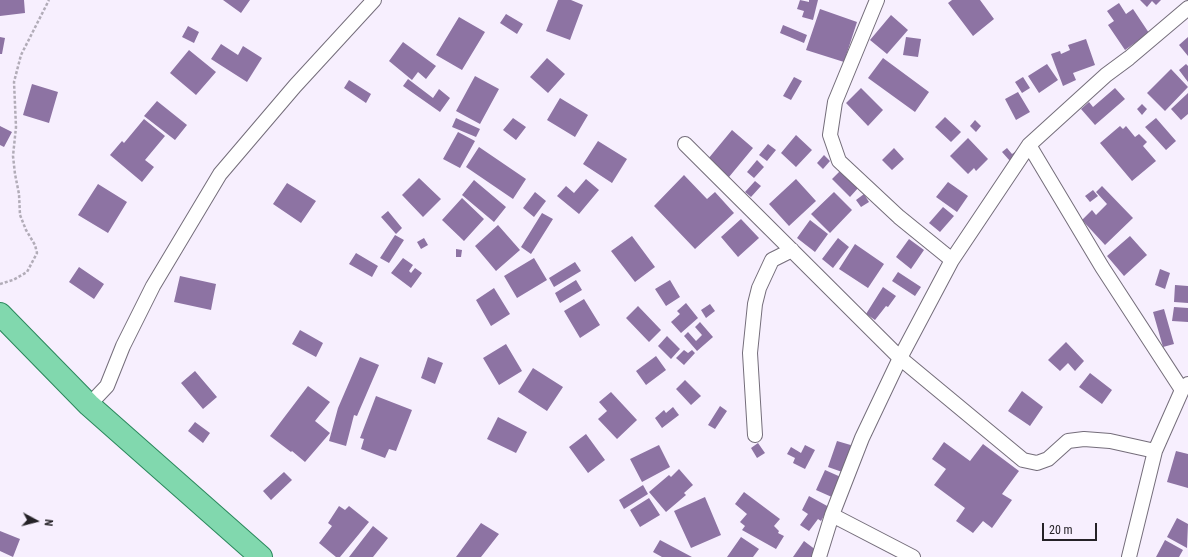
<!DOCTYPE html>
<style>
body{margin:0}
#map{position:relative;width:1188px;height:557px;overflow:hidden;background:#f7effe;font-family:"Roboto Condensed",sans-serif}
canvas{display:block}
.north{position:absolute;left:16px;top:501px;width:40px;height:40px;-webkit-text-stroke:3px #f7effe;paint-order:stroke;rotate:97deg;font-size:11px;font-weight:700;line-height:16px;text-align:center;color:#252227}
.north::after{content:'';display:block;margin:auto;width:14px;height:18px;background:#252227;clip-path:polygon(50% 0,100% 100%,50% 72%,0 100%)}
.scale{position:absolute;left:1042px;top:523px;width:55px;height:18px;box-sizing:border-box;border:2px solid #252227;border-top:0;padding-left:5px;font-size:12px;line-height:14px;white-space:nowrap;color:#252227;-webkit-text-stroke:3px #f7effe;paint-order:stroke}
</style>
<div id="map">
<canvas width="1188" height="557"></canvas>
<div class="north">N</div>
<div class="scale">20 m</div>
</div>
<script>
const ctx = document.querySelector('canvas').getContext('2d');
ctx.lineJoin = 'round';
function fill(path, color) { ctx.fillStyle = color; ctx.fill(path, 'evenodd'); }
const shape = rows => new Path2D(rows.map(r => 'M' + r).join(''));
function stroke(path, color, width, dash) { ctx.strokeStyle = color; ctx.lineWidth = width; ctx.lineCap = dash ? 'butt' : 'round'; ctx.setLineDash(dash || []); ctx.stroke(path); }
fill(shape([
 [0,0,24,0,25,13,0,16],
 [223,0,250,0,241,13],
 [558,0,571,0,583,5,570,40,546,31],
 [800,0,809,2,809,0,818,0,813,20,802,17,804,11,797,9],
 [952,0,980,0,994,19,973,36,948,3],
 [1140,0,1161,0,1156,5,1152,1,1147,7],
 [1119,3,1126,14,1133,9,1149,33,1125,50,1108,25,1114,21,1107,11],
 [820,9,857,22,844,62,806,50],
 [506,14,523,24,517,34,500,23],
 [891,15,908,30,887,54,870,40],
 [459,17,485,32,462,70,436,55],
 [783,25,807,35,804,43,780,33],
 [188,26,199,32,194,43,182,37],
 [0,37,5,38,2,54,0,54],
 [906,37,921,39,918,57,903,55],
 [1188,37,1188,56,1179,45],
 [1086,39,1095,65,1073,73,1076,80,1063,86,1051,54,1060,51,1061,54,1070,50,1068,45],
 [403,42,436,66,426,79,418,72,412,80,389,61],
 [221,44,238,55,243,46,262,58,247,82,211,59],
 [189,50,216,72,196,95,170,73],
 [547,58,565,74,548,93,530,77],
 [883,58,929,92,915,112,868,78],
 [1047,64,1058,80,1039,93,1028,76],
 [1186,64,1188,66,1188,82,1179,70],
 [1171,69,1188,87,1165,111,1147,93],
 [475,76,499,89,480,124,456,111],
 [794,77,802,81,791,100,783,96],
 [1023,77,1030,88,1022,93,1015,82],
 [408,79,433,98,439,89,450,98,440,112,403,86],
 [349,80,371,94,366,103,344,88],
 [32,84,58,92,49,123,23,115],
 [861,88,883,110,868,126,846,103],
 [1115,88,1125,99,1095,125,1081,109,1089,102,1093,107],
 [1018,92,1030,112,1016,120,1005,99],
 [1188,93,1188,114,1181,120,1171,109],
 [560,98,588,115,575,137,547,120],
 [157,101,187,125,175,140,144,116],
 [1142,104,1147,109,1142,115,1137,109],
 [945,117,961,132,951,142,935,127],
 [456,118,480,129,476,137,452,127],
 [513,118,526,127,516,140,503,130],
 [1156,118,1176,141,1166,150,1145,127],
 [144,119,165,136,145,160,154,167,142,182,110,155,122,141,124,143],
 [975,120,981,126,976,132,970,126],
 [0,126,12,132,4,147,0,145],
 [1120,126,1123,129,1126,126,1135,137,1139,134,1147,142,1143,146,1156,161,1132,181,1100,143],
 [732,130,753,148,729,177,708,159],
 [458,132,475,141,460,168,443,159],
 [796,135,812,150,796,167,781,153],
 [968,138,988,159,976,171,974,168,968,174,950,156],
 [598,141,627,159,612,183,583,164],
 [768,144,776,150,767,161,759,155],
 [479,147,526,179,513,199,466,167],
 [894,148,904,159,892,170,882,160],
 [1007,148,1012,154,1015,152,1017,155,1010,161,1002,152],
 [824,155,830,161,823,169,817,163],
 [757,160,764,167,754,178,747,172],
 [841,170,859,187,850,197,832,179],
 [684,175,707,199,715,192,734,213,695,249,654,206],
 [419,178,441,199,423,217,402,195],
 [586,179,599,190,579,214,557,196,566,186,574,193],
 [796,179,816,201,789,226,769,204],
 [474,180,506,207,494,222,462,195],
 [755,181,761,186,751,197,745,192],
 [948,182,968,196,957,212,936,197],
 [287,183,316,201,301,223,273,204],
 [98,184,127,202,108,233,78,215],
 [1102,186,1133,218,1105,245,1082,220,1092,210,1096,215,1107,204,1096,192],
 [1093,190,1098,196,1090,202,1085,196],
 [535,192,546,201,534,217,523,208],
 [834,192,852,210,830,233,811,214],
 [864,194,869,202,861,207,856,200],
 [462,198,484,219,464,241,442,220],
 [943,207,954,216,940,232,929,223],
 [388,211,402,228,396,234,381,217],
 [542,213,553,219,531,254,521,247],
 [741,219,759,238,738,257,721,237],
 [810,220,828,234,815,252,797,238],
 [498,225,520,250,496,271,475,246],
 [395,235,404,240,389,263,380,258],
 [632,236,655,267,635,282,611,251],
 [1130,236,1147,255,1124,276,1107,256],
 [424,238,428,245,421,249,417,242],
 [838,238,849,247,833,268,822,259],
 [909,239,924,250,911,269,896,257],
 [855,244,884,264,868,288,839,269],
 [456,249,462,250,461,257,456,257],
 [356,253,378,266,372,277,349,264],
 [403,258,413,265,409,271,411,273,415,268,422,273,411,288,391,273],
 [534,258,547,280,517,298,504,276],
 [575,262,581,271,554,287,549,278],
 [79,267,104,284,94,299,69,282],
 [1160,269,1170,273,1165,289,1155,285],
 [898,272,921,287,915,296,892,281],
 [180,276,216,284,211,310,174,302],
 [576,280,582,290,560,303,555,293],
 [670,280,680,297,666,306,655,289],
 [1175,285,1188,286,1188,303,1174,302],
 [883,287,896,296,888,307,886,306,875,320,866,314],
 [494,288,510,314,491,326,476,300],
 [584,299,600,325,580,338,564,311],
 [686,303,698,318,681,333,671,322,680,314,677,311],
 [710,304,715,311,706,318,701,310],
 [638,306,661,330,649,342,626,318],
 [1174,307,1188,308,1188,322,1172,321],
 [1164,309,1174,344,1163,347,1153,312],
 [700,322,713,337,697,351,684,336,688,332,696,341,702,335,695,327],
 [300,330,323,343,316,357,292,344],
 [667,336,680,349,671,359,658,346],
 [1066,342,1084,361,1075,371,1068,363,1060,371,1048,360],
 [506,344,522,371,499,385,483,358],
 [684,350,688,353,692,350,695,353,684,365,676,358],
 [656,356,666,370,646,385,636,371],
 [360,357,379,365,357,416,354,415,346,446,329,441,338,408],
 [428,357,443,363,435,384,421,378],
 [533,368,563,387,547,411,518,392],
 [195,371,217,397,203,409,181,383],
 [1090,373,1112,390,1102,404,1079,387],
 [685,380,701,396,691,405,676,389],
 [308,386,330,402,315,421,330,433,305,462,292,451,291,452,270,436],
 [1022,391,1043,407,1030,426,1008,411],
 [611,392,637,420,617,439,598,419,607,411,599,402],
 [376,396,412,410,396,451,389,449,385,458,361,449,364,439,360,438],
 [720,406,727,411,715,429,708,425],
 [673,407,679,415,662,428,655,418,664,410,666,413],
 [498,417,527,432,516,453,487,439],
 [195,422,210,433,203,443,188,431],
 [586,434,605,460,588,473,569,447],
 [837,441,854,446,845,473,828,467],
 [944,442,970,461,983,444,1019,471,1002,494,1012,500,992,528,983,521,973,533,956,521,965,508,934,485,946,469,932,459],
 [758,443,765,453,757,458,751,448],
 [659,445,670,467,642,482,630,459],
 [805,445,815,450,805,469,793,463,795,458,787,454,791,447,801,453],
 [1176,451,1188,454,1188,488,1167,482],
 [679,469,693,485,684,493,686,495,666,512,649,492,669,475,671,477],
 [825,470,843,478,834,498,816,490],
 [284,472,292,480,271,500,263,491],
 [643,485,648,494,624,509,619,500],
 [744,492,780,519,774,526,779,531,778,533,784,536,776,549,742,530,745,526,740,522,747,514,735,504],
 [809,496,829,507,821,521,818,519,809,531,800,525,808,514,802,510],
 [705,497,721,535,691,548,674,511],
 [649,498,660,515,640,527,630,510],
 [339,506,345,510,349,506,369,522,340,557,336,557,319,543,332,526,328,523],
 [1177,518,1188,524,1187,548,1167,537],
 [481,523,499,534,481,557,456,557],
 [373,526,388,538,373,557,349,557],
 [0,531,20,539,13,557,0,551],
 [741,537,759,549,753,557,727,557],
 [660,540,692,557,662,557,653,552],
 [1165,540,1183,550,1179,557,1156,557],
 [804,541,816,550,811,557,793,557]
]), '#8d73a3');
const street = shape([
 [877,0,835,102,830,135,839,161,899,217,952,260],
 [685,144,900,358,1023,460,1037,463,1048,459,1068,441,1084,439,1110,441,1155,451],
 [1029,145,1102,267,1182,390],
 [89,405,107,386,123,346,153,286,220,174,295,86,374,0],
 [755,435,750,353,755,304,759,288,772,260,792,250],
 [832,515,913,557],
 [819,557,832,515,862,438,900,358,952,260,1029,145,1106,75,1129,58,1188,8],
 [1129,557,1155,451,1182,390,1188,384]
]);
const primary = shape([
 [0,314,89,405,261,557]
]);
stroke(street, '#746d7a', 16);
stroke(primary, '#2a875c', 24);
stroke(shape([
 [0,284,13,280,27,272,37,253,35,245,26,230,20,215,19,194,15,174,13,156,16,127,14,82,21,55,49,0]
]), '#b2acb8', 2.5, [3, 2]);
stroke(street, '#fff', 14);
stroke(primary, '#81d8ae', 22);
</script>
